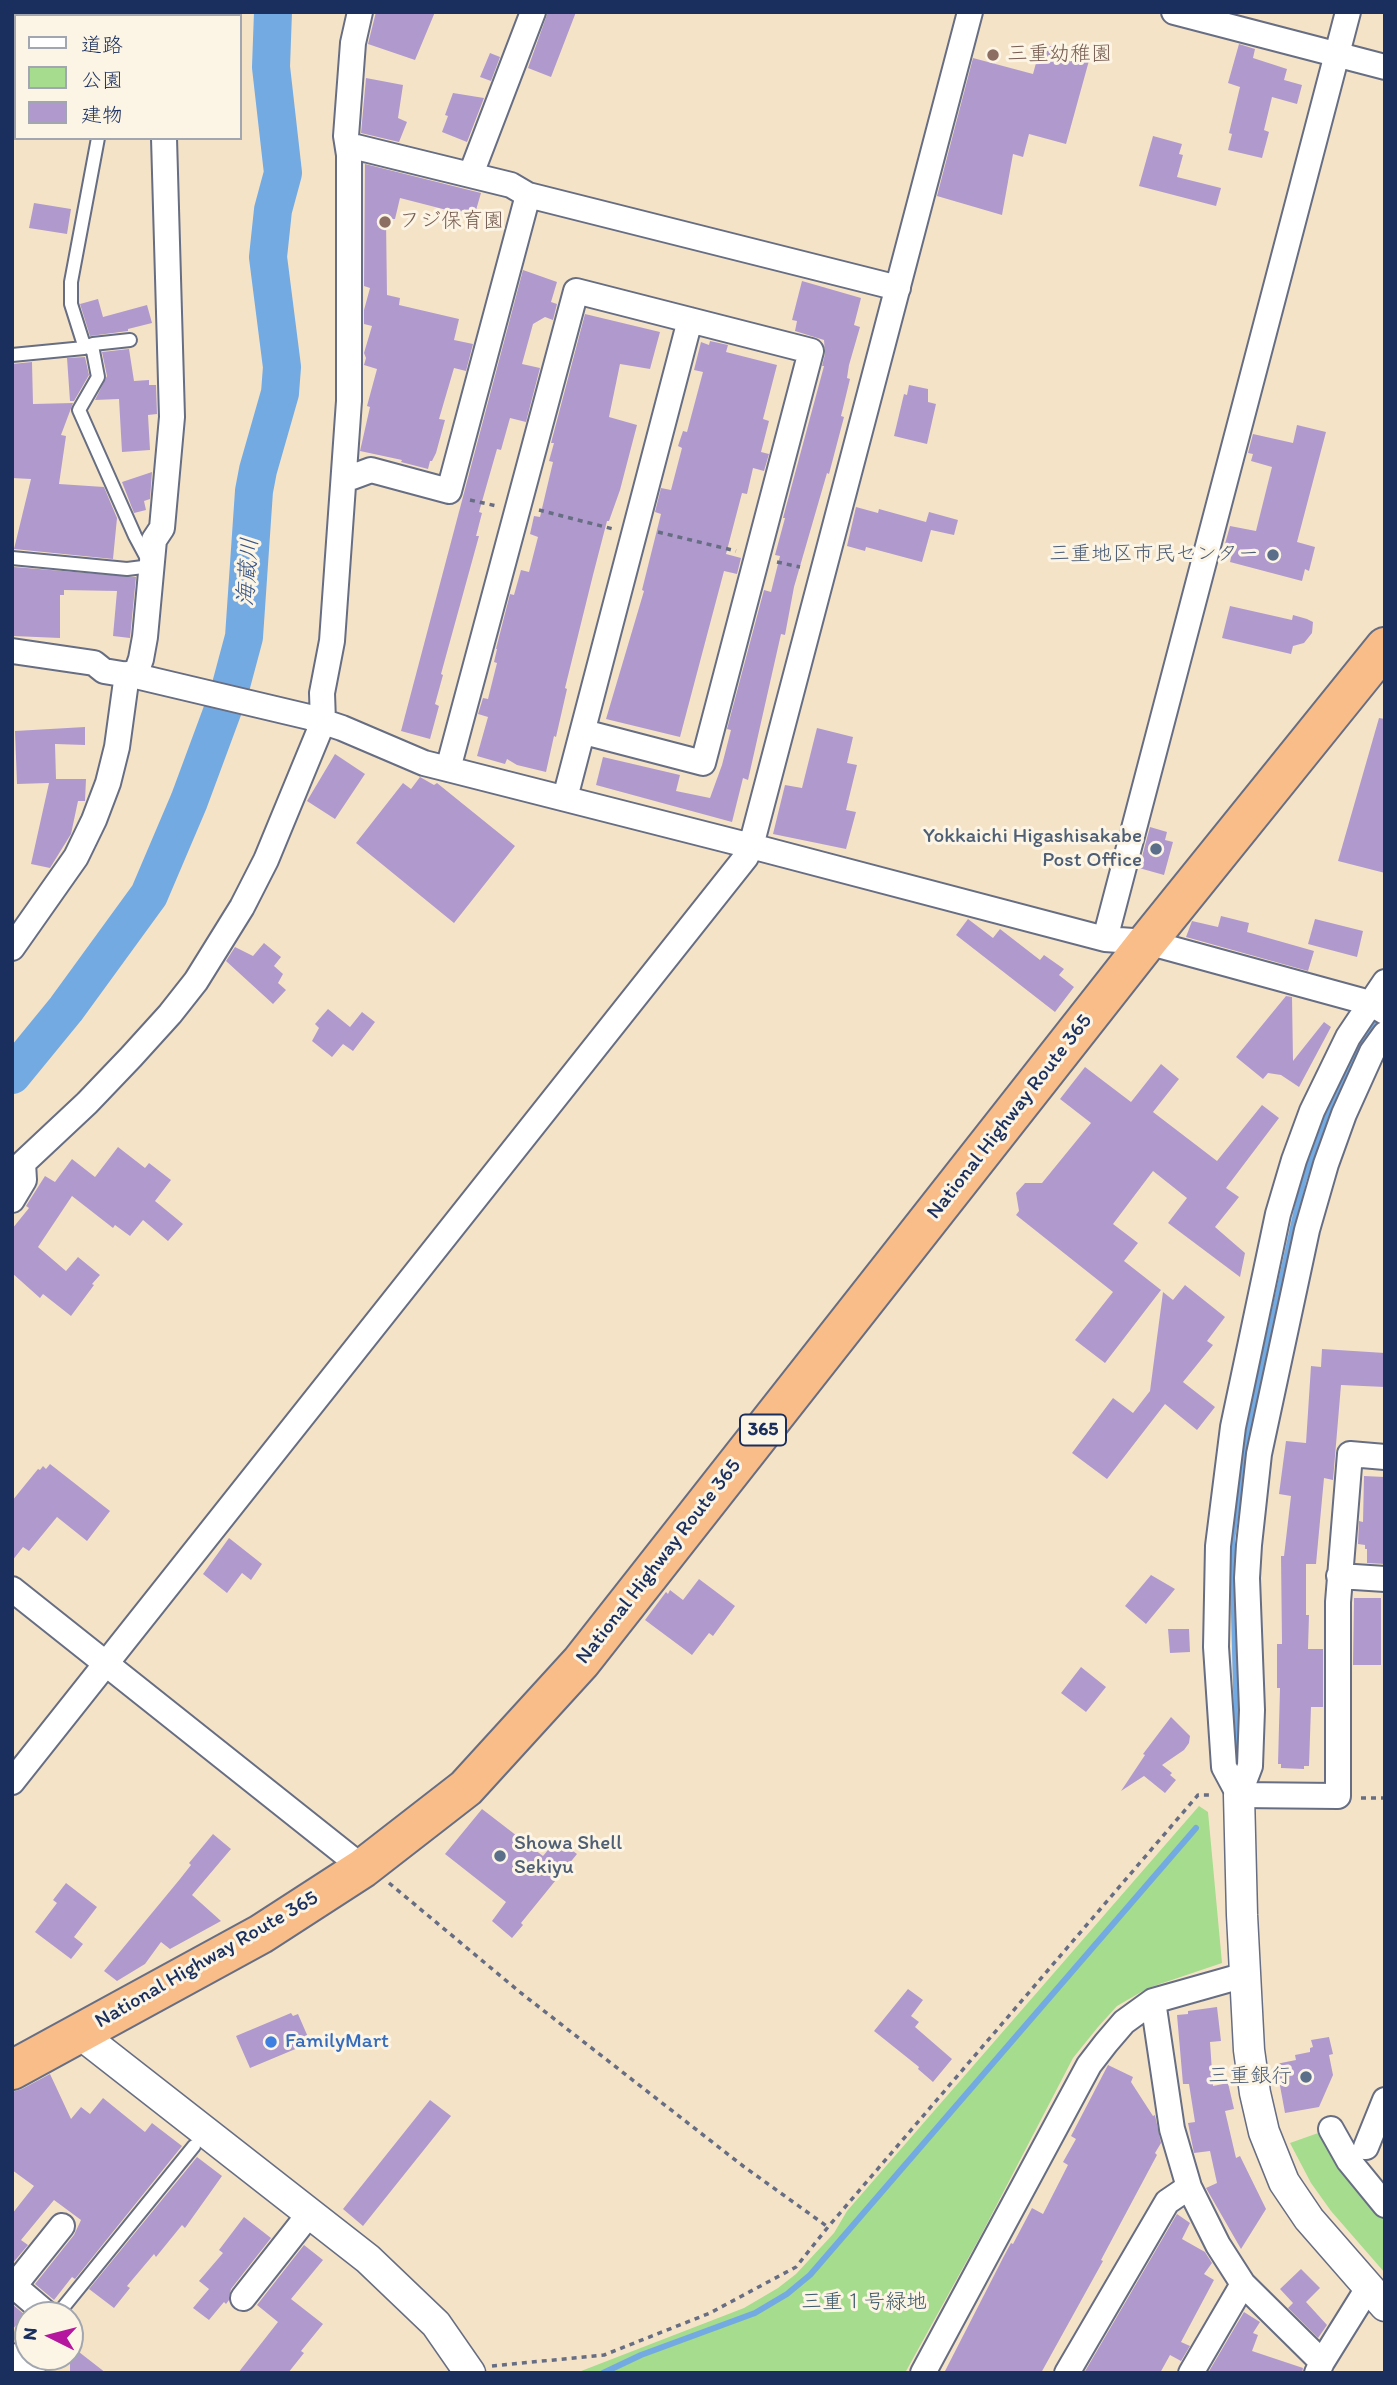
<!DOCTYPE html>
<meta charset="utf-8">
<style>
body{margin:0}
#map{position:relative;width:1397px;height:2385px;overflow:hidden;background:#f5e3c8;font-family:Itim,"Klee One",sans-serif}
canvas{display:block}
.frame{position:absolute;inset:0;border:14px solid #1b2f5e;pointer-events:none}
.legend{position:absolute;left:14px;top:14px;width:228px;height:126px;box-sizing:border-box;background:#fcf5e5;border:2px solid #a2a6af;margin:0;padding:9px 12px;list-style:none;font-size:21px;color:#1b2f5e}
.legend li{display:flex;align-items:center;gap:14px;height:35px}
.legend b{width:35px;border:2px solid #a2a6af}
.north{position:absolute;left:14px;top:2301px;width:70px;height:70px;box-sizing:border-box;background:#fcf5e5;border:2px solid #a2a6af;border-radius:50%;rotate:276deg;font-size:19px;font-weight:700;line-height:28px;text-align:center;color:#1b2f5e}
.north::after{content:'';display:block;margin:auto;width:24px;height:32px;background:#b5179e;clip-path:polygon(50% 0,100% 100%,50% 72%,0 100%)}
</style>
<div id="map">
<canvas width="1397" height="2385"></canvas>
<div class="frame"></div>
<ul class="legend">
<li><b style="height:9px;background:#fff"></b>道路</li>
<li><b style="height:19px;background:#a5dc8d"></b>公園</li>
<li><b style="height:19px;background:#b09acd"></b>建物</li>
</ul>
<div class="north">N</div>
</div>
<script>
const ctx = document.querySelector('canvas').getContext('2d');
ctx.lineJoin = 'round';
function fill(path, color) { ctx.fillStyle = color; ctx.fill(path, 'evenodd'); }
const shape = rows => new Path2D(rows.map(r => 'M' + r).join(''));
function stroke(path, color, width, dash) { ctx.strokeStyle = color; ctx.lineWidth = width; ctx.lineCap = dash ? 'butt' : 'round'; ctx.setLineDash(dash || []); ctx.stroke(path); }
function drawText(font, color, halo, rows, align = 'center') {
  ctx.font = font + ' Itim,"Klee One",sans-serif'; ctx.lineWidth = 6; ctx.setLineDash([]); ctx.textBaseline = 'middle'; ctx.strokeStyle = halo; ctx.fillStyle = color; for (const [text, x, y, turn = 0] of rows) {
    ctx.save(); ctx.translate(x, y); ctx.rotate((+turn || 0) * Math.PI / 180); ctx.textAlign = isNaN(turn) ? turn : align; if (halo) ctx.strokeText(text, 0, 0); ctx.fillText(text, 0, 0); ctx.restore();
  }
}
fill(shape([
 [1199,1806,1208,1812,1222,1963,1148,1988,1117,2006,1098,2027,1073,2058,981,2235,905,2373,576,2373,744,2308,778,2288,796,2274,834,2233,847,2211],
 [1321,2132,1361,2191,1385,2219,1385,2273,1331,2211,1311,2183,1290,2143]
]), '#a5dc8d');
stroke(shape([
 [1238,1761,1232,1540,1247,1436,1303,1182,1325,1120,1358,1050,1381,1015],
 [603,2373,641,2355,755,2313,787,2294,810,2275,1196,1828]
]), '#74aae2', 6);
stroke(shape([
 [12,1075,66,1009,149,895,189,801,229,693,244,637,254,491,258,470,280,393,282,367,268,257,273,210,283,173,271,67,273,12]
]), '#74aae2', 38);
fill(shape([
 [376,12,435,12,415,60,368,44],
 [548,12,576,12,551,77,528,68],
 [1239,44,1255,49,1253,58,1287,69,1284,80,1302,85,1297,104,1272,97,1264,130,1269,132,1262,158,1228,150,1232,134,1229,133,1240,87,1228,83],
 [1046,45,1090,57,1066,144,1029,134,1023,157,1013,154,1002,215,937,196,973,58,1033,74,1036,63,1041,64],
 [490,53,500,57,491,81,480,77],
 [366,78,403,85,398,118,407,122,399,142,361,133],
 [453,93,484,98,467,142,442,132,448,116,445,115],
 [1153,136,1182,144,1179,154,1183,155,1177,177,1221,188,1216,206,1139,186],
 [365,164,481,193,474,217,400,198,395,219,386,219,387,295,400,298,399,305,459,319,454,340,473,344,466,371,454,368,439,419,445,420,436,453,432,461,430,461,428,469,401,462,402,460,360,451,370,407,367,406,377,369,364,365,366,358,364,353,372,326,364,324,364,310,370,288,364,286],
 [34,203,71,209,67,234,29,228],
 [523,270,557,282,551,302,557,304,553,320,545,317,533,324,522,364,540,368,526,422,510,418,501,450,497,449,479,512,482,513,476,536,479,536,441,674,443,675,435,704,439,706,430,739,401,731],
 [802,281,861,298,854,325,860,327,849,365,847,378,850,379,841,416,844,417,829,474,827,473,794,587,785,635,781,634,748,780,743,778,732,822,596,785,603,757,680,775,676,791,710,798,722,765,731,730,727,729,764,590,771,592,780,556,775,555,785,518,783,518,824,366,822,366,825,354,824,340,795,331,797,321,792,320],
 [98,299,103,317,147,305,152,323,128,329,128,331,90,336,80,304],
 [585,314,660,332,650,369,620,364,609,417,637,425,620,490,609,521,607,521,593,575,565,688,567,689,556,737,554,736,546,772,517,765,507,759,505,764,477,756,488,717,478,714,483,698,488,699,497,663,494,662,497,649,496,649,510,594,514,595,521,570,529,572,538,537,530,534,534,516,540,517,553,462,549,461,554,443,551,443],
 [710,341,728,345,726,352,777,365,763,419,769,421,761,452,769,454,764,471,753,468,747,494,742,493,726,554,741,558,737,574,724,571,680,737,606,719,644,591,642,590,661,514,655,512,661,488,671,490,682,448,678,446,683,431,687,432,703,372,694,370,701,342,709,345],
 [129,349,134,381,149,380,149,385,156,385,157,414,148,415,150,450,122,452,119,399,95,400,107,376,102,352],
 [85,357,89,375,74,401,70,401,67,358],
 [32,362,33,404,73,403,61,435,66,436,59,484,104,487,117,518,113,559,14,549,31,479,12,478,12,364],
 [909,385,928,389,928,402,936,404,927,444,894,436,904,394,907,395],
 [1297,425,1326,432,1297,542,1315,547,1309,571,1305,569,1302,581,1230,562,1232,553,1223,551,1230,526,1256,531,1272,467,1251,461,1253,454,1248,453,1253,434,1293,443],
 [152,472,150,499,144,501,146,510,134,513,122,482],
 [856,507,878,513,879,509,926,522,929,512,958,520,954,535,931,530,922,562,866,547,865,551,847,546],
 [14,567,136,577,130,638,113,636,117,591,64,590,64,595,60,595,60,638,13,636],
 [1230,606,1292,620,1293,615,1307,619,1313,622,1312,633,1304,643,1293,646,1291,654,1222,638],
 [1379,718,1385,719,1385,873,1338,861],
 [85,727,85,745,55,744,56,779,86,779,85,801,78,801,71,834,50,868,31,864,49,783,17,784,15,731],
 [817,728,853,737,847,763,857,765,846,810,856,812,846,849,773,834,785,785,802,788],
 [335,754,365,774,335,819,307,801],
 [420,777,434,785,437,783,515,846,454,923,356,843,403,783,411,789],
 [1150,827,1167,832,1165,840,1173,842,1164,875,1139,868],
 [1221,916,1249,923,1247,932,1314,951,1308,971,1186,937,1192,921,1218,927],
 [968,919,993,938,1000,929,1040,960,1044,955,1064,969,1059,975,1074,987,1055,1012,956,935],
 [1315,919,1363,931,1357,957,1308,944],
 [264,943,281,957,274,966,283,974,278,983,286,990,273,1004,226,961,235,947,253,956],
 [1286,996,1292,997,1293,1061,1324,1022,1331,1027,1299,1087,1281,1075,1268,1073,1263,1079,1236,1057],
 [328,1009,350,1027,362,1012,375,1022,353,1051,343,1044,332,1057,312,1041,319,1028,315,1024],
 [1161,1064,1179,1079,1153,1112,1217,1161,1262,1105,1279,1118,1226,1188,1239,1197,1215,1227,1245,1253,1240,1277,1168,1223,1187,1198,1153,1171,1113,1224,1138,1243,1124,1261,1161,1290,1105,1363,1075,1340,1113,1292,1016,1215,1019,1211,1016,1193,1025,1183,1042,1183,1091,1123,1060,1099,1085,1067,1131,1102],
 [118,1147,145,1168,149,1163,171,1180,155,1201,183,1224,168,1241,143,1220,130,1236,115,1225,113,1228,72,1196,38,1247,66,1271,78,1257,100,1275,92,1284,94,1285,71,1316,43,1294,40,1298,12,1273,12,1229,29,1208,26,1206,45,1176,55,1182,72,1159,95,1177],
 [1185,1285,1225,1317,1207,1341,1213,1345,1183,1382,1215,1407,1197,1430,1165,1404,1107,1479,1072,1453,1113,1398,1133,1413,1150,1391,1163,1292,1173,1300],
 [1322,1349,1385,1353,1385,1387,1341,1385,1333,1480,1324,1478,1316,1564,1306,1564,1306,1615,1309,1615,1308,1649,1323,1649,1323,1707,1311,1707,1309,1766,1304,1766,1304,1769,1281,1768,1281,1764,1278,1764,1280,1688,1277,1688,1277,1644,1282,1644,1281,1556,1284,1556,1291,1496,1279,1494,1286,1441,1306,1443,1311,1366,1321,1367],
 [50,1464,110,1511,87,1541,57,1517,29,1551,23,1547,12,1561,12,1501,38,1469,40,1470,43,1466,46,1469],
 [1364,1476,1385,1477,1385,1564,1367,1563,1367,1549,1365,1549,1365,1545,1358,1544,1359,1521,1363,1522],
 [229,1538,262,1564,251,1580,242,1573,227,1593,203,1574],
 [1151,1575,1175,1589,1146,1624,1125,1606],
 [699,1579,735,1606,713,1636,709,1633,692,1655,645,1620,666,1592,668,1594,670,1590,683,1600],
 [1354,1598,1381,1598,1381,1665,1353,1665],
 [1168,1629,1189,1629,1190,1652,1170,1653],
 [1081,1667,1106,1687,1086,1712,1061,1693],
 [1171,1717,1190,1736,1189,1743,1184,1750,1162,1765,1172,1773,1170,1775,1176,1780,1165,1793,1144,1776,1121,1791,1145,1755,1143,1754],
 [482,1809,543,1856,557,1839,577,1854,521,1923,523,1925,512,1938,492,1921,506,1902,445,1854],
 [213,1834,231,1849,192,1895,221,1921,170,1949,161,1942,145,1964,117,1981,104,1971,180,1879,191,1865,189,1863],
 [66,1883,97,1907,74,1937,83,1944,71,1959,35,1932,57,1903,53,1900],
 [908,1989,923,2000,911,2016,919,2022,915,2027,952,2059,933,2082,918,2069,919,2067,874,2031],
 [1217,2007,1221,2041,1210,2042,1213,2086,1228,2083,1234,2109,1225,2111,1236,2158,1240,2156,1266,2209,1241,2249,1206,2188,1217,2183,1210,2151,1194,2153,1188,2123,1195,2122,1189,2084,1183,2084,1177,2015,1188,2014,1188,2011],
 [291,2013,293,2016,298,2014,308,2037,302,2039,305,2045,250,2068,236,2036],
 [1329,2037,1333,2054,1329,2055,1333,2075,1319,2107,1285,2113,1276,2064,1296,2060,1295,2055,1310,2052,1310,2048,1313,2047,1311,2040],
 [1108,2065,1133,2077,1131,2082,1153,2116,1155,2115,1161,2143,1155,2153,1157,2155,1101,2260,1103,2261,1041,2373,944,2373,1004,2256,1011,2243,1013,2244,1032,2208,1043,2214,1068,2165,1063,2162,1076,2139,1071,2136],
 [50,2074,71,2119,81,2107,90,2114,103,2098,145,2132,152,2123,182,2146,75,2279,72,2277,54,2300,35,2284,74,2235,81,2220,54,2200,21,2240,28,2245,12,2264,12,2214,34,2186,12,2170,12,2092,22,2089],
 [430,2100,451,2116,363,2226,343,2209],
 [197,2157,222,2176,185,2228,182,2225,156,2257,154,2254,127,2286,130,2288,114,2308,89,2289],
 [1177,2214,1190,2223,1182,2239,1205,2252,1212,2263,1204,2274,1214,2280,1181,2342,1190,2346,1181,2361,1170,2355,1160,2373,1084,2373],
 [244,2217,271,2238,231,2289,229,2300,226,2304,224,2302,209,2320,193,2308,209,2289,199,2281,223,2253,219,2250],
 [304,2245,323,2260,291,2299,323,2324,301,2351,304,2353,288,2373,238,2373,278,2322,257,2305],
 [1301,2269,1320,2288,1306,2302,1327,2325,1318,2338,1288,2308,1293,2303,1280,2289],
 [12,2304,25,2315,12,2330],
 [1244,2312,1260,2322,1253,2333,1258,2335,1252,2351,1303,2368,1302,2373,1208,2373],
 [70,2345,106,2373,70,2373]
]), '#b09acd');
const service = shape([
 [12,355,84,348,93,344,130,340],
 [12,558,127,569,151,566,135,536,79,410,98,377,93,351,83,342,71,304,71,282,98,138],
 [57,2315,194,2146]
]);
const minor = shape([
 [1174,12,1385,67],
 [147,16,148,12],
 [12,55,16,55],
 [348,145,511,185,528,195,898,288],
 [471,174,533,12],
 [344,480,371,470,449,491,528,195],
 [12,651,94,663,104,671,140,677,309,717,342,728,424,763,448,769,751,846,1105,939,1147,942,1370,1003,1385,1012],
 [135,676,141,659,145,637,154,540,162,528,172,417,164,138],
 [448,769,576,291,811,351,703,763,584,732],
 [565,798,690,320],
 [1105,939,1348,12],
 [12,948,76,857,94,820,108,783,117,747,127,674],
 [12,1200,24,1180,23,1163,87,1103,131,1057,170,1014,196,981,242,907,266,860,323,722,322,693,332,641,349,401,349,155,346,136,353,43,360,12],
 [1339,1576,1385,1579],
 [12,1589,363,1868],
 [12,1782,746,857,751,846,970,12],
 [1239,1795,1224,1767,1216,1647,1218,1546,1233,1427,1278,1214,1294,1160,1312,1111,1348,1037,1385,982],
 [1239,1795,1250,1766,1252,1710,1247,1578,1249,1545,1259,1454,1307,1230,1326,1164,1344,1114,1372,1052,1385,1034],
 [1239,1795,1338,1796,1338,1602,1350,1454,1385,1457],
 [1153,2001,1172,2129,1189,2187,1218,2245,1243,2284,1322,2362],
 [1331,2129,1349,2161,1385,2205],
 [1366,2147,1385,2100],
 [243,2298,310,2213],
 [48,2315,14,2286,62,2226],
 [12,2356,18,2358,33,2373],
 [923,2373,1089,2065,1106,2043,1124,2022,1153,2001,1245,1975],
 [1067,2373,1167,2202,1189,2187],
 [1191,2373,1243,2284],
 [1317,2373,1322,2362,1368,2288]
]);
const tertiary = shape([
 [1239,1795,1242,1915,1249,2050,1255,2093,1264,2132,1284,2182,1309,2219,1385,2306],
 [79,2033,368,2259,436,2324,470,2373]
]);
const trunk = shape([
 [12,2070,261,1934,363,1868,466,1788,581,1662,1147,942,1385,647]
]);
stroke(service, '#676e83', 16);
stroke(minor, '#676e83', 28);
stroke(tertiary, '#676e83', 33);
stroke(trunk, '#676e83', 42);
stroke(shape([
 [470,500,497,506],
 [539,510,613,529],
 [658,532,736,551],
 [777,562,800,567],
 [1361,1798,1385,1798],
 [389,1883,521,1993,743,2166,828,2227],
 [492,2366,604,2355,710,2313,796,2267,828,2227,1198,1795,1212,1795]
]), '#676e83', 3.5, [5, 5]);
stroke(service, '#fff', 12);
stroke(minor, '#fff', 24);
stroke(tertiary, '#fff', 30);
stroke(trunk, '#f8bd88', 38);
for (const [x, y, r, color] of [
 [993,55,7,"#8d6e63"],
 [385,222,7,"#8d6e63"],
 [1273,555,7,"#5c6f8a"],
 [1156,849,7,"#5c6f8a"],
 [500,1856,7,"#5c6f8a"],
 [271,2042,7,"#3f7fe0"],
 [1306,2077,7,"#5c6f8a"]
]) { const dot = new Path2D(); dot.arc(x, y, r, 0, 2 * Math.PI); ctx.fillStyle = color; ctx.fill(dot); stroke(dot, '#fcf5e5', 2.5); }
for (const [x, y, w] of [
 [763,1430,46]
]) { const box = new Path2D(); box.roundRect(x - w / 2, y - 15.5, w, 31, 5); ctx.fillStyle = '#fcf5e5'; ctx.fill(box); stroke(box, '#1b2f5e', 2); }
drawText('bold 19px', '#1b2f5e', null, [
 ["365",763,1430]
]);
drawText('21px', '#785e54', '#fcf5e5', [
 ["三重幼稚園",1007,55],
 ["フジ保育園",399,222]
], 'left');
drawText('21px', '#4e5e75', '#fcf5e5', [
 ["三重地区市民センター",1259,555],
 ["Yokkaichi Higashisakabe",1142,837],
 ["Post Office",1142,861],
 ["Showa Shell",514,1844,"left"],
 ["Sekiyu",514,1868,"left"],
 ["三重銀行",1292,2077]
], 'right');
drawText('21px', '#1b2f5e', '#fcf5e5', [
 ["National Highway Route 365",1010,1117,-52],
 ["National Highway Route 365",659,1562,-52],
 ["National Highway Route 365",207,1960,-30]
]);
drawText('21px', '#366cbe', '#fcf5e5', [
 ["FamilyMart",285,2042]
], 'left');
drawText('21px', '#3e5a6a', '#fcf5e5', [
 ["三重１号緑地",864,2303]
]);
drawText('italic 23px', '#365486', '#fcf5e5', [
 ["海蔵川",249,572,-86]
]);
</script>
